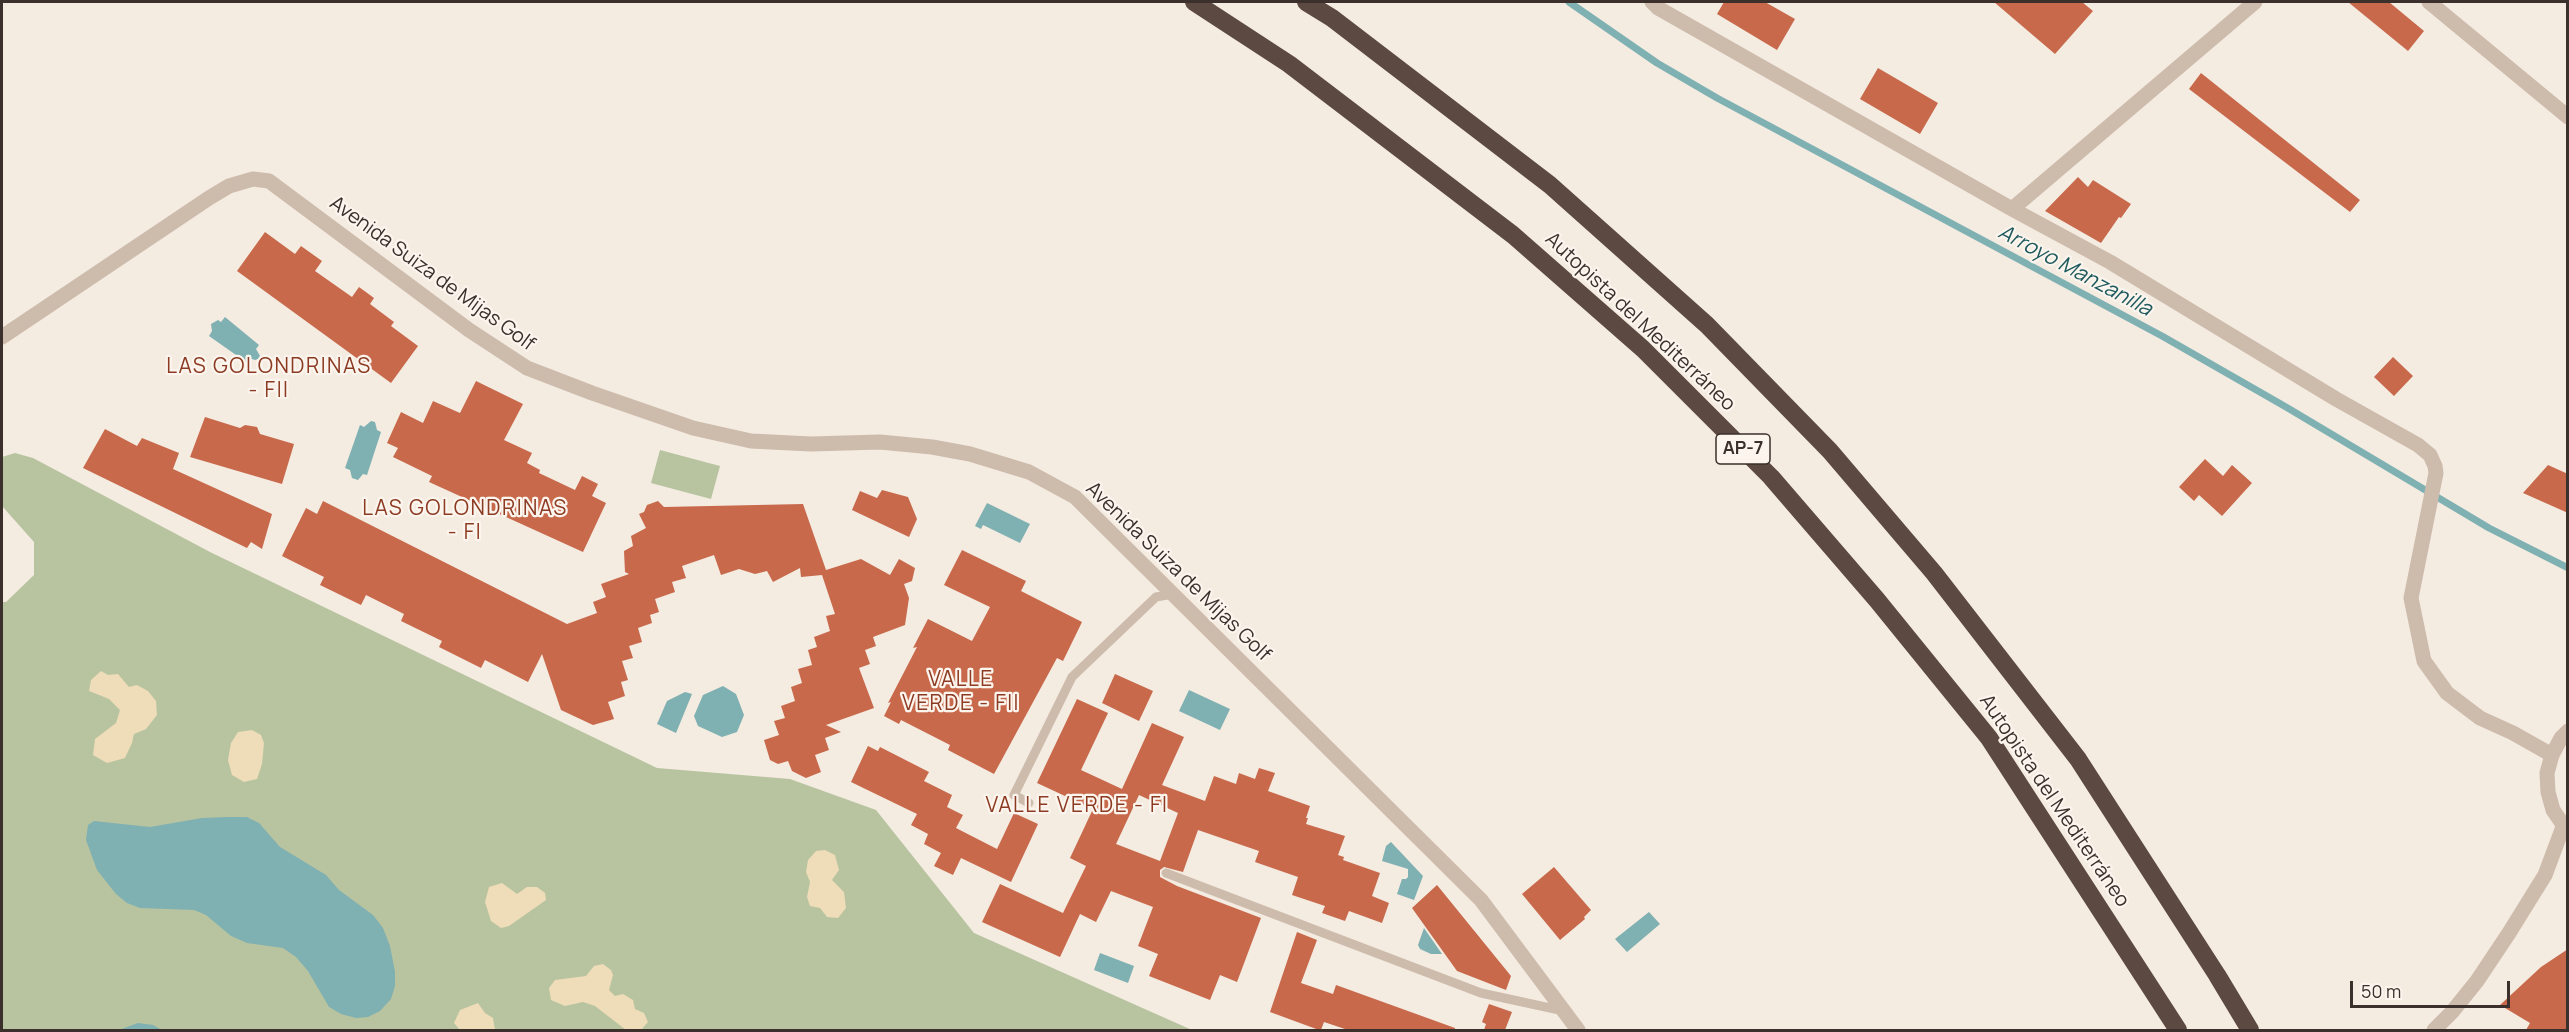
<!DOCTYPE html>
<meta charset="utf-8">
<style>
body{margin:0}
#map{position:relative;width:2569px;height:1032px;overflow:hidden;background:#f4ebe1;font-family:Manrope,sans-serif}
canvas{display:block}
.frame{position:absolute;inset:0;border:3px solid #3b302b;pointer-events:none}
.scale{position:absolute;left:2350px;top:981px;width:160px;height:27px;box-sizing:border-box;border:3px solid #3b302b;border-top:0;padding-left:8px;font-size:18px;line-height:21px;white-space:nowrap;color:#3b302b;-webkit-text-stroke:4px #fbf5ee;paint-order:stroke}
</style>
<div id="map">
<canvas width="2569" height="1032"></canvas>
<div class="frame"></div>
<div class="scale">50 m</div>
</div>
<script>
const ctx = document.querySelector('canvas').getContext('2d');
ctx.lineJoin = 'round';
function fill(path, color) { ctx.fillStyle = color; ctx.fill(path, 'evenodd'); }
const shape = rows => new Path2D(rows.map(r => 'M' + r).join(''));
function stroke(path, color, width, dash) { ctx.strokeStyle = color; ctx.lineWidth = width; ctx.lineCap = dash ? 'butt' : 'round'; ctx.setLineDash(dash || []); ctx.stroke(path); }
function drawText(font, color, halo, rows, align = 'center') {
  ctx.font = font + ' Manrope,sans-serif'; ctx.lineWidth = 4.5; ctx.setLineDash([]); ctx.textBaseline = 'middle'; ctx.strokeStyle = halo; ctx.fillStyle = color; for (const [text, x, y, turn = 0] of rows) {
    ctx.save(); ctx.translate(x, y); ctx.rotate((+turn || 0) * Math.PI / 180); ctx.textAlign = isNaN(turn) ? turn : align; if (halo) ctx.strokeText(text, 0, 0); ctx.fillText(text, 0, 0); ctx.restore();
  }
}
fill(shape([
 [660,450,720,466,711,499,651,483],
 [15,453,33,458,210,552,657,768,790,779,876,810,974,933,1192,1030,2,1030,2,602,6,602,34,575,34,542,2,506,2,457]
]), '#b8c4a0');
fill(shape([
 [101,671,108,675,118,674,129,687,137,685,148,691,156,701,157,715,146,729,134,734,132,743,125,758,107,763,93,755,95,739,116,723,120,710,109,699,89,691,91,680],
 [252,730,261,735,264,743,262,764,257,779,244,782,232,775,228,760,231,743,238,732],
 [825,850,835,855,839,870,832,880,844,892,846,908,838,918,827,917,820,908,810,906,807,897,810,882,806,872,808,860,816,851],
 [502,883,517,894,527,887,537,887,545,893,546,900,509,926,501,928,491,921,485,902,489,887],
 [603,964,611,970,613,975,609,990,615,996,623,994,633,1000,635,1009,644,1013,648,1022,642,1029,626,1030,595,1006,583,1002,565,1006,551,1000,549,988,555,980,586,976,594,966],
 [478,1003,485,1013,493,1018,495,1030,460,1030,454,1023,460,1010]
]), '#efdcb8');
fill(shape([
 [225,317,259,345,256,349,260,356,258,359,255,360,249,358,246,362,209,336,212,331,211,324,218,320,221,322],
 [371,421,375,422,377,430,381,432,367,475,363,474,358,480,352,478,350,470,345,468,360,425,364,427],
 [987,503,1030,524,1020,543,983,525,981,529,975,526],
 [723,686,736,694,744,715,737,732,722,737,698,726,694,716,703,695],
 [1189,690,1230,709,1220,730,1179,711],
 [685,692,692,694,676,733,657,724,667,701],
 [227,817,247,817,259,823,280,847,326,875,339,890,373,915,383,928,390,946,395,972,395,986,391,999,380,1011,368,1017,356,1018,341,1014,329,1007,308,971,296,957,283,948,247,943,231,936,206,915,194,910,140,908,127,903,116,894,97,870,86,840,88,825,94,821,150,827,202,818],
 [1391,842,1423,876,1414,900,1397,894,1402,879,1406,879,1408,877,1408,869,1382,861,1386,846],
 [1649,912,1660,924,1627,952,1615,939],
 [1424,928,1442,954,1431,954,1420,949,1418,945],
 [1100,953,1134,966,1128,983,1094,970],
 [138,1023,153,1025,162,1030,119,1030]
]), '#7fb0b2');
stroke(shape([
 [1569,2,1657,63,1717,98,2162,336,2286,407,2489,528,2568,568]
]), '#7fb0b2', 7);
fill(shape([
 [1724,2,1765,2,1795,19,1777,50,1717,14],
 [1994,2,2082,2,2093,11,2055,54],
 [2348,2,2389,2,2424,31,2408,51],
 [1878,68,1938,103,1920,134,1860,99],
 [2201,73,2360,200,2350,212,2189,89],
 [2078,177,2088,187,2093,180,2131,204,2121,218,2119,217,2101,243,2045,211],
 [265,232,295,254,301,246,322,261,315,271,352,297,359,287,374,298,370,304,394,322,391,326,418,346,391,383,237,271],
 [2393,357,2413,376,2394,396,2374,377],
 [476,381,523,404,504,440,532,453,527,463,540,470,539,473,575,490,582,476,598,484,592,496,606,503,583,552,429,482,432,476,393,457,398,448,387,443,401,412,423,423,433,401,460,413],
 [205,417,240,428,245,425,257,427,260,434,294,444,282,484,190,457],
 [105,429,137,446,142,438,179,453,173,469,272,514,262,549,251,542,247,548,83,468],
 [2205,459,2223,476,2232,465,2252,483,2222,516,2199,495,2194,501,2179,487],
 [2548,465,2568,474,2568,513,2523,493],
 [882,490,908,497,917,519,909,537,852,510,860,491,877,498],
 [323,501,567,624,597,613,593,602,606,597,601,584,629,574,625,572,624,551,633,546,631,536,646,528,639,514,644,512,647,505,658,501,664,507,803,504,826,570,861,559,890,575,899,559,915,568,912,581,904,584,909,598,905,625,873,637,876,646,865,650,870,664,859,668,874,708,826,725,841,732,825,738,829,750,815,755,821,772,806,778,792,771,788,761,778,764,770,760,764,740,779,735,774,721,785,718,781,706,795,701,791,687,802,683,798,669,812,665,808,650,817,647,814,637,830,631,826,616,835,614,822,575,801,577,800,568,773,582,767,571,755,574,739,569,721,575,714,555,682,566,686,578,672,582,675,592,655,599,659,612,650,615,652,623,638,628,642,642,629,646,633,658,622,661,628,680,621,682,625,696,608,702,614,719,593,725,561,710,542,654,528,682,485,660,481,668,439,647,442,641,401,621,404,614,366,595,361,605,320,585,324,577,282,556,306,508,317,514],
 [962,550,1026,581,1021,591,1082,622,1063,661,1057,658,994,774,948,750,950,745,901,720,899,724,884,716,891,702,888,703,917,647,913,648,928,619,972,641,990,607,944,585],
 [1115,674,1153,691,1139,721,1102,703],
 [1077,699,1108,713,1081,770,1122,789,1152,723,1184,737,1162,785,1205,801,1214,776,1236,784,1239,773,1255,779,1259,768,1275,773,1268,791,1310,806,1306,818,1308,818,1306,824,1345,836,1338,855,1344,857,1343,860,1380,873,1372,896,1389,903,1382,923,1349,911,1345,921,1322,913,1325,906,1292,895,1298,877,1255,862,1259,851,1198,830,1183,872,1164,867,1160,870,1160,877,1177,886,1261,918,1237,982,1220,975,1210,1000,1149,976,1158,954,1138,946,1153,907,1111,891,1096,922,1080,914,1060,957,982,922,1000,884,1063,913,1086,866,1070,858,1093,809,1037,783],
 [1139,795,1178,813,1160,861,1116,844],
 [868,746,878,751,880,747,929,772,924,781,952,795,947,807,963,815,956,828,997,849,1014,813,1038,824,1011,882,961,858,953,875,934,866,941,853,924,844,928,834,911,825,917,814,851,782],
 [1554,867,1591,910,1584,917,1585,919,1560,940,1522,894],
 [1437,885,1511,976,1506,990,1457,971,1412,908],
 [1297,932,1317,940,1301,983,1333,994,1336,985,1455,1028,1455,1030,1348,1030,1324,1022,1321,1030,1319,1030,1270,1012],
 [2568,949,2568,1030,2526,1030,2530,1023,2500,1005,2541,967],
 [1489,1004,1512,1012,1505,1030,1484,1030,1486,1024,1482,1022]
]), '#c8694b');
stroke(shape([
 [1029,803,1014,795,1072,677,1156,597,1173,594],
 [1166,873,1481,993,1564,1011]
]), '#cdbbac', 9);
stroke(shape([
 [1652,2,1658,8,2012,209,2110,262,2336,399,2418,445,2430,455,2435,466,2436,473,2411,598,2424,661,2447,693,2480,718,2513,733,2552,755],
 [2429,2,2568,117],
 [2012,209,2255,2],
 [2,337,209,198,229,186,253,179,269,181,469,330,527,368,592,393,693,428,751,441,811,444,880,442,932,447,970,454,1029,472,1075,497,1481,900,1578,1030]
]), '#cdbbac', 15);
stroke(shape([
 [2568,731,2561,738,2552,755,2547,773,2548,792,2553,810,2568,832],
 [2434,1030,2452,1012,2477,981,2509,933,2545,875,2563,827]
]), '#cdbbac', 15);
stroke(shape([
 [1194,2,1289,64,1513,235,1643,349,1771,477,1877,600,1989,738,2178,1030],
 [1306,2,1332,18,1550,185,1707,325,1830,451,1934,573,2078,759,2217,975,2250,1030]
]), '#5c4a42', 18);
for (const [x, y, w] of [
 [1743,449,54]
]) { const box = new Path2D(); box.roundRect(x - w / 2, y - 15, w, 30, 4.5); ctx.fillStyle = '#fbf5ee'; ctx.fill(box); stroke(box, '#3b302b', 1.5); }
drawText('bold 18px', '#3b302b', null, [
 ["AP-7",1743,449]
]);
drawText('20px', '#3b302b', '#fbf5ee', [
 ["Avenida Suiza de Mijas Golf",432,274,36],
 ["Autopista del Mediterráneo",1640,322,43],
 ["Avenida Suiza de Mijas Golf",1178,572,44],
 ["Autopista del Mediterráneo",2054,801,56]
]);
drawText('italic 21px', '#1f5a5e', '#fbf5ee', [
 ["Arroyo Manzanilla",2075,271,28]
]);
ctx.letterSpacing = '1.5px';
drawText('21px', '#8c3b22', '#fbf5ee', [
 ["LAS GOLONDRINAS",269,367],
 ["- FII",269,391],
 ["LAS GOLONDRINAS",465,509],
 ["- FI",465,533],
 ["VALLE",961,680],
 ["VERDE - FII",961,704],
 ["VALLE VERDE - FI",1077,806]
]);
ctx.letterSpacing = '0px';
</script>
